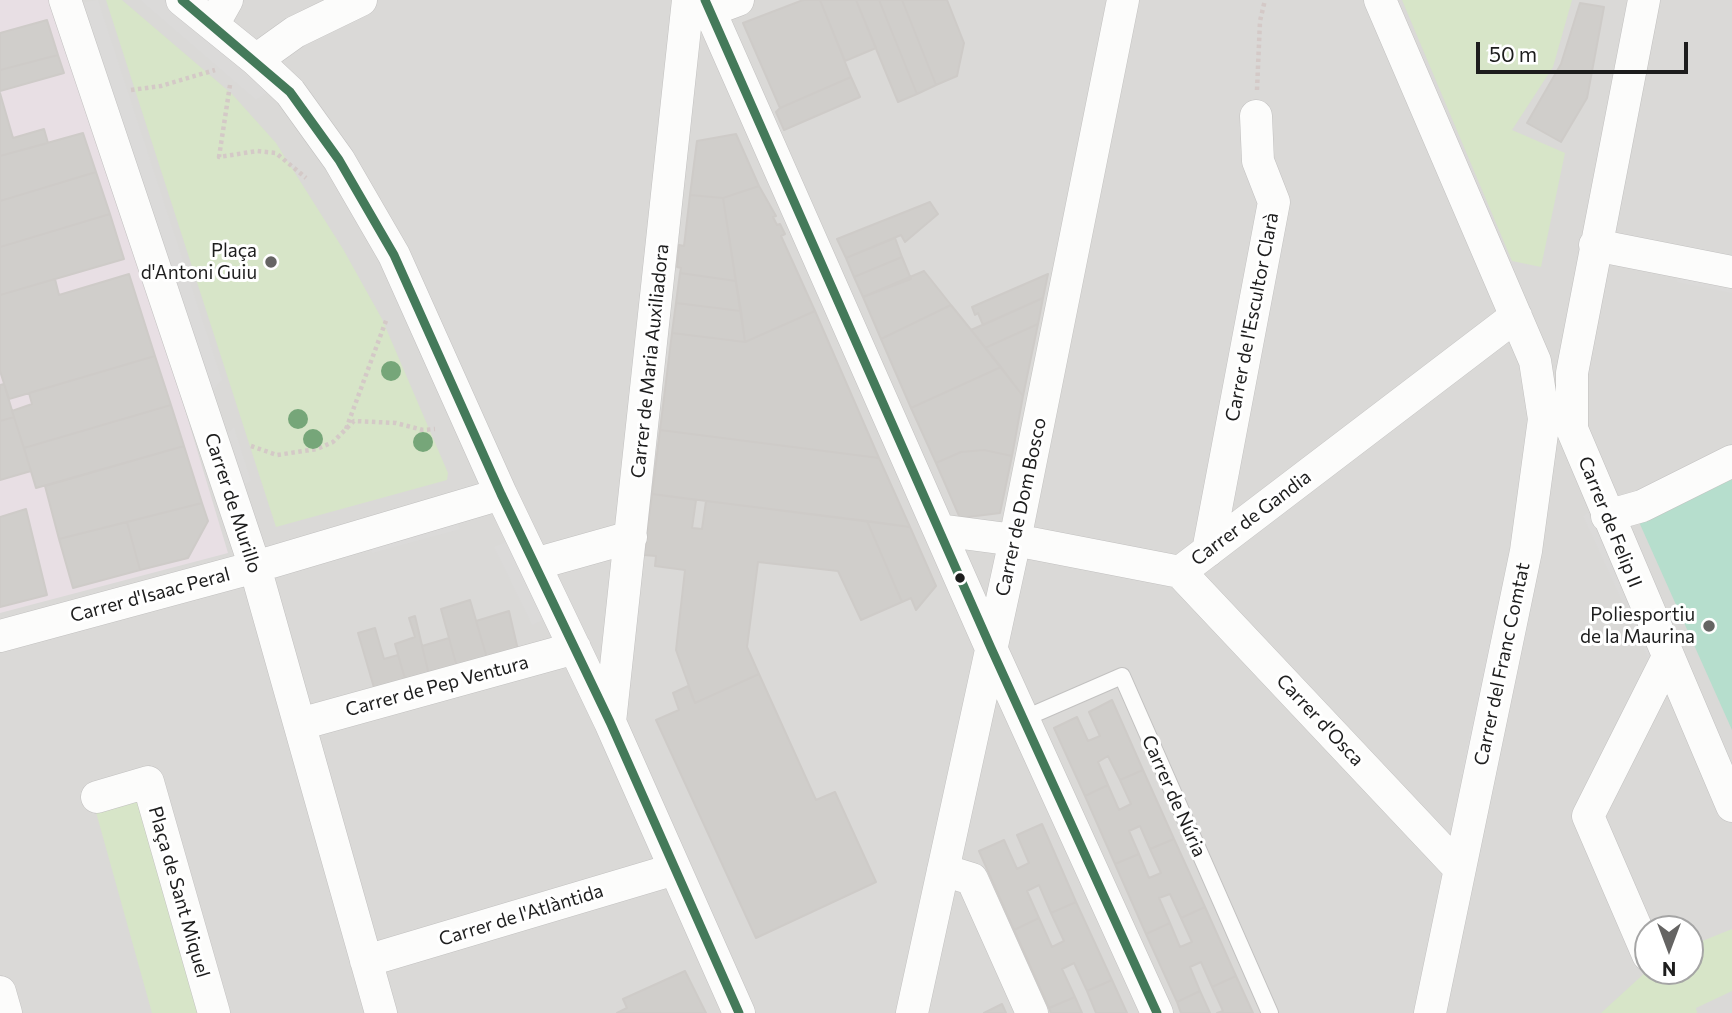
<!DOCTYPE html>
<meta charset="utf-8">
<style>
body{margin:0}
#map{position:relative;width:1732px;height:1013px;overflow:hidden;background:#ebe9e6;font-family:Commissioner,sans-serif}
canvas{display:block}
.north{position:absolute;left:1634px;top:915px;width:70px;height:70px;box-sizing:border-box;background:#fff;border:2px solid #a5a5a5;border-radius:50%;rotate:180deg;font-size:19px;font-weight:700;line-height:28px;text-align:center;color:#1d1d1d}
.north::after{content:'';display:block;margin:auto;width:24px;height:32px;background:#656463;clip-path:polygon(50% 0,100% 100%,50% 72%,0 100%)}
.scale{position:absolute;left:1476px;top:42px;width:212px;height:32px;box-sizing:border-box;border:4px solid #1d1d1d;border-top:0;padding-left:9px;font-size:21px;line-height:24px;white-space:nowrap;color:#1d1d1d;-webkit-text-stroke:5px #fff;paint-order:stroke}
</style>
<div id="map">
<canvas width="1732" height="1013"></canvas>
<div class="north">N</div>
<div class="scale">50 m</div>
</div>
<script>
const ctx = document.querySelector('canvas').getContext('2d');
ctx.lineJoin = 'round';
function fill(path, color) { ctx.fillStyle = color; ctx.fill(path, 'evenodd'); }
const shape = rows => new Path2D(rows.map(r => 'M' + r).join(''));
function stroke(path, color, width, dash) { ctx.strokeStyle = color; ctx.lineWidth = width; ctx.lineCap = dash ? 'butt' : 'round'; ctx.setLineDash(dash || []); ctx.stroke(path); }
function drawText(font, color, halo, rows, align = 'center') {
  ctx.font = font + ' Commissioner,sans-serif'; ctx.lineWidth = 6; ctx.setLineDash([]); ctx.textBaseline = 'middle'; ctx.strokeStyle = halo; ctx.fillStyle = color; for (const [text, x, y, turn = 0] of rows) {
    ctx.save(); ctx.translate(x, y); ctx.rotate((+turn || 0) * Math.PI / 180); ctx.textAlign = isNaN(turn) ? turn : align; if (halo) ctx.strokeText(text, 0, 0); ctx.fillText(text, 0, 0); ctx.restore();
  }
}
fill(shape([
 [0,0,1732,0,1732,1013,0,1013],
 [1648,929,1690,929,1690,971,1648,971]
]), '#dad9d7');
fill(shape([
 [0,0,62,0,228,553,0,613]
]), '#e8dfe4');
fill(shape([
 [106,0,122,0,232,94,276,143,343,249,382,319,448,473,447,480,276,527],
 [1402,0,1572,0,1553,67,1512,130,1565,153,1541,267,1512,261],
 [141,793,202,1013,152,1013,94,805],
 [1732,929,1732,991,1696,1008,1697,1013,1601,1013,1648,970,1690,971,1690,946]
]), '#d7e5c8');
fill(shape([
 [1732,476,1732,730,1639,522]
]), '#b6decd');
fill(shape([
 [98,0,222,380,204,401,74,4],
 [140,0,168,0,269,91,256,100],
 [1678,275,1732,286,1732,293,1677,282],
 [234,427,251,481,233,490,216,443],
 [1588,512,1660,664,1653,669,1583,516],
 [457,522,460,529,372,553,369,545],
 [511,540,549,617,532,625,494,547],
 [1499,600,1508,602,1469,777,1461,774]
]), '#dbdad9');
const building = shape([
 [803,0,820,0,851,77,780,108,743,23,803,0],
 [820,0,856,0,876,48,845,61,820,0],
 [856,0,879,0,917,94,898,102,856,0],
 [879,0,902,0,936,85,917,94,879,0],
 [902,0,947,0,964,43,957,76,936,85,902,0],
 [1580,3,1604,7,1587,98,1561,142,1527,123,1561,64,1580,3],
 [47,20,58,55,0,70,0,33,47,20],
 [58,55,64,73,0,91,0,70,58,55],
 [851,77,860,97,784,130,776,112,780,108,851,77],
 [0,93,13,138,44,129,48,143,0,156,0,93],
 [83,133,96,172,0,201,0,156,83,133],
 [736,134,759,186,723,198,690,195,697,141,736,134],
 [96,172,110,214,0,247,0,201,96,172],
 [759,186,776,216,773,217,777,225,780,224,785,234,781,236,815,311,745,342,723,198,759,186],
 [690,195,723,198,736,281,680,273,681,268,677,267,679,245,684,246,690,195],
 [930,202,938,214,905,242,901,235,846,258,837,239,930,202],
 [110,214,124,259,0,295,0,247,110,214],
 [895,238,902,257,854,277,846,258,895,238],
 [902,257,911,279,863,297,854,277,902,257],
 [924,271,951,305,881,339,863,297,924,271],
 [680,273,736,281,741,311,676,303,680,273],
 [129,274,155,356,9,399,0,371,0,295,55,279,59,295,129,274],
 [1048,274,1043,298,983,325,978,313,975,315,972,307,1048,274],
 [1043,298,1038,324,985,348,971,330,1043,298],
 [676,303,741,311,745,342,672,333,676,303],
 [951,305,1001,367,911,408,881,339,951,305],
 [815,311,879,458,660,430,672,333,745,342,815,311],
 [1038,324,1023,396,985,348,1038,324],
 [155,356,171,405,24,448,12,411,32,404,29,393,155,356],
 [1001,367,1023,396,1012,456,984,450,961,452,936,463,911,408,1001,367],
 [4,384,14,417,0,421,0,385,4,384],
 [171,405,184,446,36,488,24,448,171,405],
 [14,417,31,471,0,480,0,421,14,417],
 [660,430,879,458,910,527,652,494,660,430],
 [184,446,202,503,59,539,45,486,184,446],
 [984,450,1012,456,1000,513,960,518,936,463,961,452,984,450],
 [652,494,696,500,692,528,702,529,706,501,867,521,902,602,861,620,838,571,758,562,747,647,759,674,695,703,676,650,685,570,655,566,656,556,644,555,652,494],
 [202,503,208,521,188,558,140,570,127,522,202,503],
 [26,509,47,595,0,607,0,517,26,509],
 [867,521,910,527,936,586,916,610,911,598,902,602,867,521],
 [127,522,140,570,73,588,59,539,127,522],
 [470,600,487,658,457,667,441,609,470,600],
 [509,611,518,650,487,658,476,621,509,611],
 [415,616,429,675,406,682,395,644,415,637,409,618,415,616],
 [375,628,384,659,398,655,406,682,375,691,358,633,375,628],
 [449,638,457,667,429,675,422,646,449,638],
 [759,674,816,800,835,792,876,882,756,938,656,720,679,710,673,693,688,686,695,703,759,674],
 [1112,700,1143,770,1120,780,1108,756,1098,762,1108,785,1085,796,1054,728,1077,717,1088,741,1100,736,1089,712,1112,700],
 [1143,770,1174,839,1150,849,1140,826,1129,831,1139,854,1115,864,1085,796,1108,785,1119,810,1131,804,1120,780,1143,770],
 [1042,824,1076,902,1051,913,1039,885,1027,891,1039,918,1014,930,979,851,1004,840,1017,869,1029,863,1017,835,1042,824],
 [1174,839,1205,907,1181,918,1170,894,1159,898,1170,923,1146,934,1115,864,1139,854,1149,878,1161,873,1150,849,1174,839],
 [1076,902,1112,980,1087,991,1074,963,1062,969,1075,997,1049,1008,1014,930,1039,918,1052,947,1064,941,1051,913,1076,902],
 [1205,907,1236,976,1212,987,1201,962,1190,967,1200,991,1177,1002,1146,934,1170,923,1180,947,1192,942,1181,918,1205,907],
 [685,971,706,1013,617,1013,627,1008,623,999,685,971],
 [1236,976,1253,1013,1217,1013,1223,1011,1212,987,1236,976],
 [1112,980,1127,1013,1096,1013,1087,991,1112,980],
 [1200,991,1210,1013,1181,1013,1177,1002,1200,991],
 [1075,997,1082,1013,1051,1013,1049,1008,1075,997],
 [1002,1004,1006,1013,984,1013,1002,1004]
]);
fill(building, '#d0cecb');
stroke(building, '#cecbc8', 2);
const lane = shape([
 [1023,719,1122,676,1270,1013]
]);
const street = shape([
 [65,0,255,567,381,1013],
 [182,0,256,60,290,92,339,160,394,255,501,494,610,722,739,1013],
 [705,0,991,648,1157,1013],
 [1380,0,1535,361,1544,419,1526,551,1430,1013],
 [1644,0,1572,373,1572,429,1732,806],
 [711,10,738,0],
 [213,25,227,0],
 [256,60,295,32,361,0],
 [1595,245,1732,272],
 [1607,516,1642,506,1732,461],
 [939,530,1015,540,1180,572,1516,316],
 [1208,551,1274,202,1258,161,1256,116],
 [535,564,631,537],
 [1180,572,1459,868],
 [0,636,255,567,501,494],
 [610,722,688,0],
 [300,724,575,648],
 [97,797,148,782,214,1013],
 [943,870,972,879,1032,1013],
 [1648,955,1588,816,1667,659],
 [366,961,675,869],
 [0,992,6,1013],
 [912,1013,1015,540,1123,0]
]);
stroke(lane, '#c2c1c0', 18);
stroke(street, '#c2c1c0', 33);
stroke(shape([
 [230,85,219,157,257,151,276,153,306,178],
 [131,90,161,86,215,70],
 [1257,90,1260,21,1265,0],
 [346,429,387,318],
 [251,446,277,455,317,449,333,442,354,421,396,423,423,430,435,429]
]), '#d4c9c7', 4.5, [3.5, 3.5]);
stroke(lane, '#fcfcfb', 16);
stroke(street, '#fcfcfb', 32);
stroke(shape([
 [182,0,290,92,339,160,394,255,501,494,610,722,739,1013],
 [705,0,991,648,1157,1013]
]), '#447a5a', 9);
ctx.fillStyle = '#76a679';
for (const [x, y] of [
 [391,371],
 [298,419],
 [313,439],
 [423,442]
]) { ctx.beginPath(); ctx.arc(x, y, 10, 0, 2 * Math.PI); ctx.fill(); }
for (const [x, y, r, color] of [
 [271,262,7,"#656463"],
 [960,578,6,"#1d1d1d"],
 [1709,626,7,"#656463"]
]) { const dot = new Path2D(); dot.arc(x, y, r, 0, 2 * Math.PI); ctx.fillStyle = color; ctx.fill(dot); stroke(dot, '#fff', 2.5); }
drawText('19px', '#1d1d1d', '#fff', [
 ["Plaça",257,251],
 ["d'Antoni Guiu",257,273],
 ["Poliesportiu",1695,615],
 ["de la Maurina",1695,637]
], 'right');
drawText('19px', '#1d1d1d', '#fff', [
 ["Carrer de l'Escultor Clarà",1252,317,-79],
 ["Carrer de Maria Auxiliadora",650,361,-84],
 ["Carrer de Murillo",233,503,72],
 ["Carrer de Dom Bosco",1021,507,-78],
 ["Carrer de Gandia",1251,518,-37],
 ["Carrer de Felip II",1610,522,68],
 ["Carrer d'Isaac Peral",150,595,-15],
 ["Carrer del Franc Comtat",1502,664,-78],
 ["Carrer de Pep Ventura",437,686,-15],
 ["Carrer d'Osca",1320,720,47],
 ["Carrer de Núria",1174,796,66],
 ["Plaça de Sant Miquel",179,892,74],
 ["Carrer de l'Atlàntida",521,915,-17]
]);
</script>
